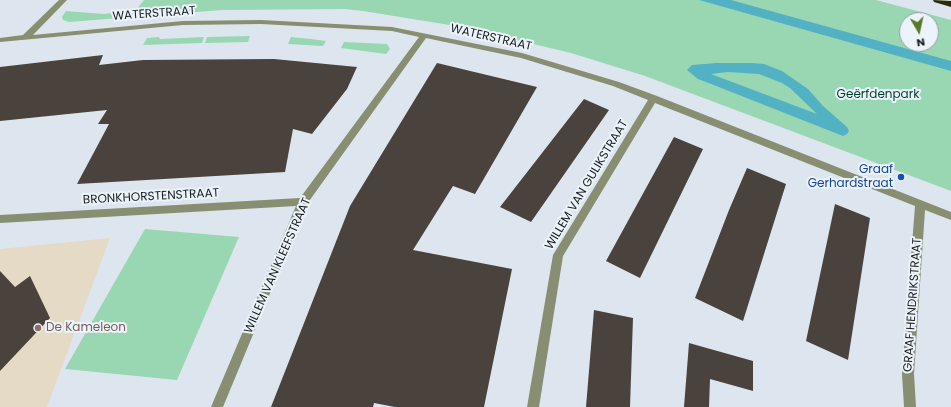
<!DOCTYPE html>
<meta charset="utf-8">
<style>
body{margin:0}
#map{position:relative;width:951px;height:407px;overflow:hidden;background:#dde6ee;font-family:Poppins,sans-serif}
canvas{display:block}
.north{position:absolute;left:899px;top:12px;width:40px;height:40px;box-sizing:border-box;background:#ebf4fb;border:1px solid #979ea3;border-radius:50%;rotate:171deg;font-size:11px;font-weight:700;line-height:16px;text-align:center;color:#191c1f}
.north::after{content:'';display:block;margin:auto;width:14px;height:18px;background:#58772d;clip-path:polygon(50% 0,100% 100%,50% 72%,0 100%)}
</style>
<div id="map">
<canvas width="951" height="407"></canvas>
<div class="north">N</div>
</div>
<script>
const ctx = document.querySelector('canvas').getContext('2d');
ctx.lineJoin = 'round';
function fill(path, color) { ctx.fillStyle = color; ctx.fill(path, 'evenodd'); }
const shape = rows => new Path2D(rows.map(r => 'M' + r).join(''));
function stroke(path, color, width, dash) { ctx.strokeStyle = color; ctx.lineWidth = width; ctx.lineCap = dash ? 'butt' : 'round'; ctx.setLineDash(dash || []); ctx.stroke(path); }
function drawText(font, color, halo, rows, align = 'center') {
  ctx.font = font + ' Poppins,sans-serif'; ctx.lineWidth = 4; ctx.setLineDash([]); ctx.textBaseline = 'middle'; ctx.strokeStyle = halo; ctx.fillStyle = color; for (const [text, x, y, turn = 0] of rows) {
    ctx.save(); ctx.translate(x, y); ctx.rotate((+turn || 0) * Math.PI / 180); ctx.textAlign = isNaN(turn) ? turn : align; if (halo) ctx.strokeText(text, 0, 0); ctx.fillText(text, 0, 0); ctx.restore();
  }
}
fill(shape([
 [110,238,47,407,0,407,0,249]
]), '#e5dac5');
fill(shape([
 [144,0,876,0,951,20,951,191,645,76,571,53,462,27,363,11,344,9,222,10,69,22,63,20,62,17,66,11,104,14,136,10],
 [907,20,931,20,931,44,907,44],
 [250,36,248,42,205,43,207,37],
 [159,37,160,39,204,37,202,43,143,45,147,38],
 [291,37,311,39,326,41,323,46,288,44],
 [344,42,387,44,390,49,386,54,341,48],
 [145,229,239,237,177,380,65,369]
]), '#99d7b3');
fill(shape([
 [699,0,731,0,951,61,951,71],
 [716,63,752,63,764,64,782,71,808,89,823,106,847,127,849,131,847,134,843,136,706,82,698,79,687,70,692,65],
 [728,72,759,74,782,83,790,88,817,114,711,74]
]), '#52b2c3');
fill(shape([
 [103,55,99,65,143,60,274,59,357,67,347,89,312,134,293,129,285,172,77,184,109,124,98,124,107,110,0,121,0,67],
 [437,63,537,87,475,194,453,186,413,250,512,269,484,407,395,407,374,403,373,407,271,407,350,206],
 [584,99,609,110,531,222,500,207],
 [674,137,703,149,640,278,606,261],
 [747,168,786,184,743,321,695,298,729,210],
 [835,204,870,218,848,360,806,341],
 [0,271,15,287,30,276,50,318,0,371],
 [594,310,633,318,630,407,586,407],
 [689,343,753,361,753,391,710,379,709,407,684,407]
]), '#4a433d');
fill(shape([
 [59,0,67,0,33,35,183,21,261,20,392,27,522,53,619,82,657,96,951,212,951,220,925,210,914,374,916,407,904,407,902,374,915,206,655,103,563,256,539,407,527,407,553,255,648,100,613,86,521,58,426,38,307,204,223,407,211,407,296,206,0,223,0,215,300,198,419,37,392,31,261,24,183,25,0,42,0,38,23,35,59,0]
]), '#878e72');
fill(shape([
 [933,0,951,1,951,7,934,2,933,0]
]), '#272d09');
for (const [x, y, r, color] of [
 [901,177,4,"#1a4fb4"],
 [38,328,4,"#8d6e63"]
]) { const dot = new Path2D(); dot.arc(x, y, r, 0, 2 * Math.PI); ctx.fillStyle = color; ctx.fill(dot); stroke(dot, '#ebf4fb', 1.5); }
drawText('12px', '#191c1f', '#ebf4fb', [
 ["WATERSTRAAT",154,14,-4],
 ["WATERSTRAAT",491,38,13],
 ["WILLEM VAN GULIKSTRAAT",587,185,-59],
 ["BRONKHORSTENSTRAAT",151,197,-3],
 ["WILLEM VAN KLEEFSTRAAT",278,266,-66],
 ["GRAAF HENDRIKSTRAAT",913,305,-86]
]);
drawText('12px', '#023e25', '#ebf4fb', [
 ["Geërfdenpark",878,95]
]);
drawText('12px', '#164399', '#ebf4fb', [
 ["Graaf",893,170],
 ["Gerhardstraat",893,184]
], 'right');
drawText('12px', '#785e54', '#ebf4fb', [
 ["De Kameleon",46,328]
], 'left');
</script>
